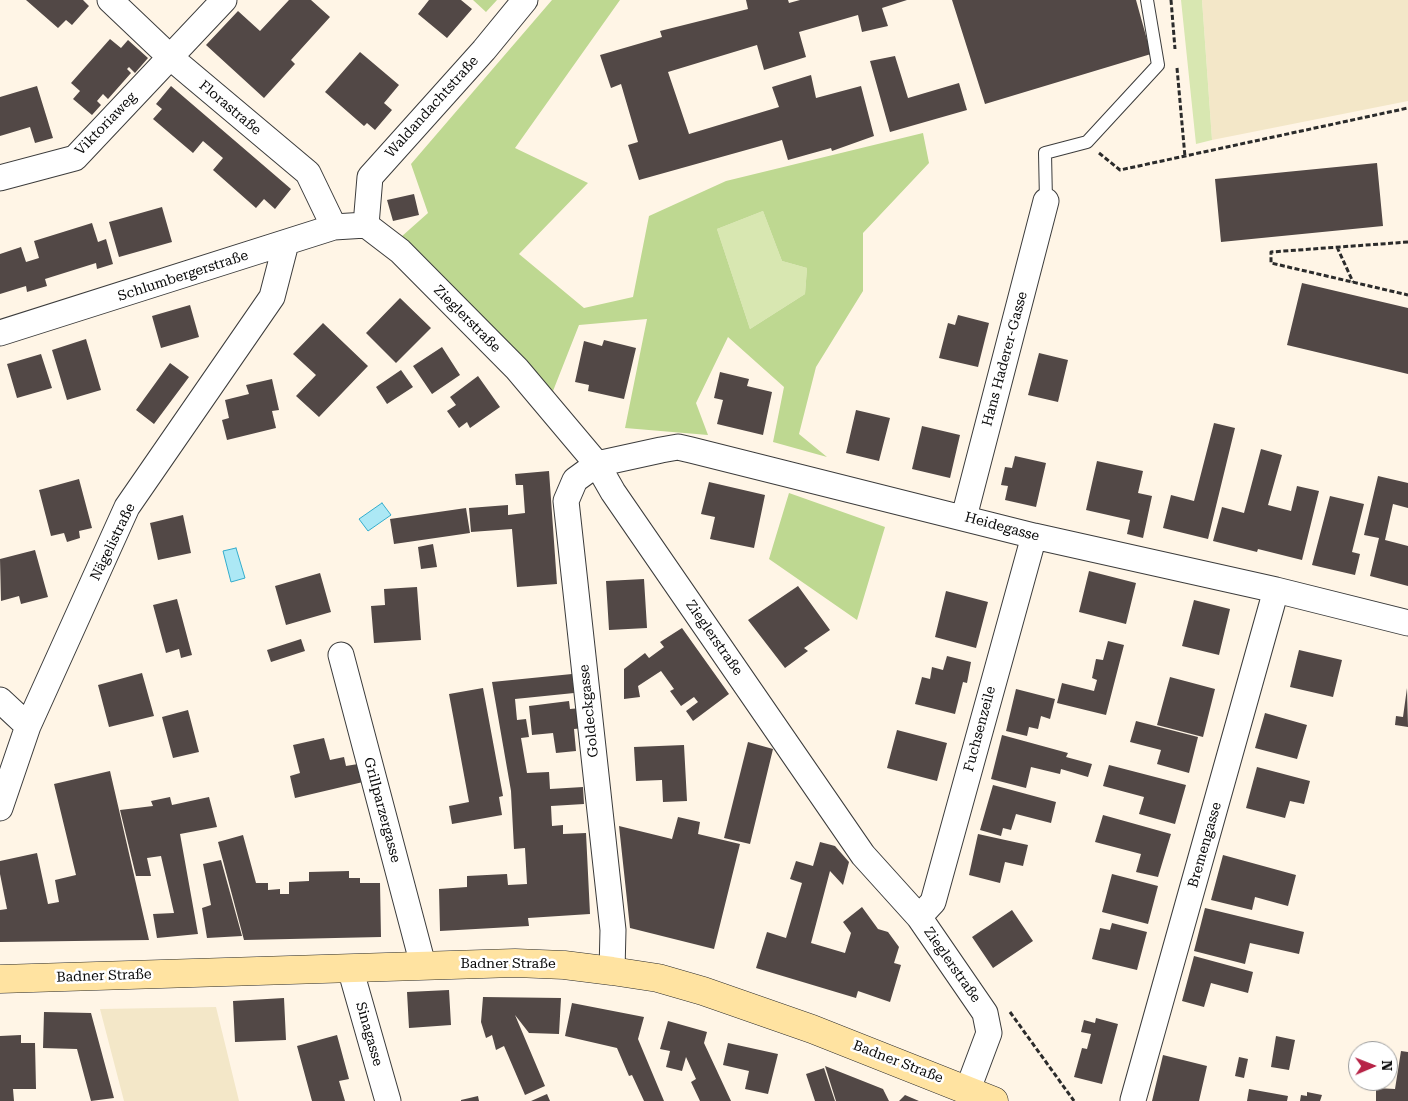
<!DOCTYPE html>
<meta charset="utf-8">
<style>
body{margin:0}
#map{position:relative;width:1408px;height:1101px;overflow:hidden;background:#fff5e6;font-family:"Roboto Serif",serif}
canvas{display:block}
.north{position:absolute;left:1348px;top:1041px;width:50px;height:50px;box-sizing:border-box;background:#fff;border:1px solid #9d9d9d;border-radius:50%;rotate:89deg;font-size:14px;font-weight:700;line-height:20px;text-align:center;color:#090909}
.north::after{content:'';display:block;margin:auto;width:18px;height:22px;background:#b72447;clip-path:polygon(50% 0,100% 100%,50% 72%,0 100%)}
</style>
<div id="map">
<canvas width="1408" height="1101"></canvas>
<div class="north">N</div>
</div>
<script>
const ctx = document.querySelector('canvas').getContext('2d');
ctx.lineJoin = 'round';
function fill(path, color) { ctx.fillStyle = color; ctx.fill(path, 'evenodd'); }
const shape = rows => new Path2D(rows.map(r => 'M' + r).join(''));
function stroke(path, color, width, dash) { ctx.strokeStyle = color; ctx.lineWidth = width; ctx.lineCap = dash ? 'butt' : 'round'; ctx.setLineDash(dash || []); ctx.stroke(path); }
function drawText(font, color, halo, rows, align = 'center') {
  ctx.font = font + ' "Roboto Serif",serif'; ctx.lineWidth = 5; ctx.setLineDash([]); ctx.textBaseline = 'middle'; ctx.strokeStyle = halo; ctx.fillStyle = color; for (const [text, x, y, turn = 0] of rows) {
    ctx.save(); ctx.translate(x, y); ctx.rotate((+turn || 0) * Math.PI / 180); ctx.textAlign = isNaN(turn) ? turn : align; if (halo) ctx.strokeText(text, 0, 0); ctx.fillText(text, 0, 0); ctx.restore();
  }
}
fill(shape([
 [1202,0,1408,0,1408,101,1212,140],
 [216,1007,239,1101,124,1101,100,1009]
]), '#f3e7c8');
fill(shape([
 [1181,0,1202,0,1212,140,1196,144],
 [763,211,782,261,807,268,805,294,750,329,717,229]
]), '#d8e7b1');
fill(shape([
 [473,0,497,0,486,12],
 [552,0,620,0,515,148,588,183,519,254,584,308,633,297,649,216,726,181,923,133,929,163,863,233,863,291,816,367,799,434,827,457,773,442,784,387,728,337,696,403,708,435,625,428,647,319,579,325,553,391,401,237,428,213,411,164],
 [763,211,782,261,807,268,805,294,750,329,717,229],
 [789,493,885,527,857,620,769,559]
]), '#bed891');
const water = shape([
 [382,503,391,515,368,531,359,519,382,503],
 [236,548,245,578,231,582,223,551,236,548]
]);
fill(water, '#ace8f5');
stroke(water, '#33accc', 1);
fill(shape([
 [26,0,83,0,89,6,72,25,66,20,58,28],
 [289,0,311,0,330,17,291,60,295,64,264,98,206,45,238,11,260,31],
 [429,0,461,0,472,9,447,38,418,14],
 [746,0,788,0,789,3,800,0,907,0,882,8,888,26,862,32,858,15,799,32,806,57,764,70,757,45,668,72,689,134,779,107,772,87,811,75,816,98,861,86,874,136,832,151,831,148,788,160,782,140,639,180,628,145,638,142,621,84,611,88,600,55,662,37,660,31,748,9],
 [952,0,1136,0,1151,54,985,104],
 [110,39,121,48,128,40,148,58,135,73,129,67,127,69,131,73,108,99,103,94,97,101,101,105,92,115,73,99,80,91,71,83],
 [360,52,399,85,384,103,392,110,375,130,367,123,364,126,325,92],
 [895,56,908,98,959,83,967,110,890,132,870,61],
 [37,86,53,138,35,143,30,127,0,136,0,97],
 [171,86,291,189,275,209,264,199,256,208,213,170,223,158,203,141,193,153,153,119,162,109,156,104],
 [1377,163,1383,226,1221,242,1215,179],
 [414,194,419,215,393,221,387,200],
 [162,207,172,242,119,257,109,222],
 [92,223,98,242,106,239,113,264,97,269,96,263,45,279,47,286,27,292,26,286,0,294,0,254,21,247,26,262,39,258,34,241],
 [1302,283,1408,308,1408,374,1287,345],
 [400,298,431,328,396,363,366,333],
 [190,305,199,337,161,348,152,316],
 [958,315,989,323,978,367,939,358,948,323,955,325],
 [323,323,368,366,319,417,296,396,316,375,293,354],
 [86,339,101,390,67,400,52,350],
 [604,340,636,348,624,399,588,391,589,385,575,382,584,341,602,346],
 [442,347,460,375,432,394,413,366],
 [1039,353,1068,360,1058,402,1028,395],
 [41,354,52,388,17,398,7,364],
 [170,363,189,377,154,424,136,410],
 [401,370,413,387,387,404,376,387],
 [720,372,749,379,747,386,772,392,763,435,717,424,723,400,714,398],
 [478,376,500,407,470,428,467,422,459,428,447,411,456,405,450,397],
 [272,379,279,410,272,411,276,428,227,440,222,420,229,418,225,400,249,394,246,385],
 [856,410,890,418,879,461,846,453],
 [1214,423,1235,428,1208,539,1163,528,1171,495,1194,501],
 [922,426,960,435,950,478,912,469],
 [1261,449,1282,455,1268,505,1291,511,1297,486,1319,491,1302,560,1258,549,1257,552,1213,541,1222,507,1244,513],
 [1015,456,1046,463,1036,507,1005,500,1008,486,1001,485,1005,467,1012,468],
 [1097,461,1143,471,1138,493,1152,496,1143,538,1127,534,1130,520,1086,510],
 [549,471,557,584,517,587,512,529,471,532,469,508,508,505,508,515,525,513,523,485,516,485,515,474],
 [1378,476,1408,483,1408,508,1393,504,1385,540,1408,546,1408,586,1370,576,1379,538,1364,535],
 [79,479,92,528,79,531,80,538,67,542,64,533,51,536,39,490],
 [709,482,765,495,754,548,710,539,715,517,701,514],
 [1330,496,1364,504,1352,552,1360,554,1355,575,1312,565],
 [466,508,470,533,394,544,390,519],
 [183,515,191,553,158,560,150,523],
 [433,544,437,567,421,569,418,547],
 [35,550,48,597,21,604,19,596,1,601,0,559],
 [1089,571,1136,583,1126,624,1079,612],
 [320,573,331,612,286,625,275,586],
 [644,579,647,628,609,630,606,581],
 [798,586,830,630,804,648,808,651,785,668,748,620],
 [417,587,421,640,374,643,371,606,385,605,384,589],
 [946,591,988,602,976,648,935,637],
 [177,599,192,655,181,658,179,649,166,653,153,605],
 [1194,600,1230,609,1219,655,1182,646],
 [682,628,729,694,693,721,686,711,698,702,694,697,681,706,670,691,674,689,661,671,638,686,640,697,624,699,624,669,645,653,649,658,664,647,660,642],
 [301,639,305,651,271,662,267,650],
 [1108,641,1124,645,1106,715,1057,703,1062,683,1094,691,1097,680,1092,678,1096,659,1103,660],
 [1299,650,1342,660,1333,697,1290,687],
 [947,656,971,662,967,683,963,682,955,714,915,704,922,677,930,679,932,667,943,670],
 [142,673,154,716,109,727,98,685],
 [572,674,574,693,515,699,517,720,526,719,529,737,521,738,527,773,549,772,550,789,583,787,584,804,551,806,552,826,563,825,563,834,586,833,590,914,528,918,529,926,440,931,439,889,467,887,467,876,507,874,508,885,527,884,525,848,514,849,511,791,492,682],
 [1170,677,1215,689,1203,737,1157,725],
 [483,688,503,796,499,797,502,815,452,824,449,806,469,802,449,694],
 [1407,688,1408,727,1395,725,1396,716,1403,717],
 [1016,689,1055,699,1050,719,1041,716,1038,729,1029,727,1027,736,1006,731],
 [569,701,570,709,581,708,584,728,574,729,576,751,556,753,553,733,532,735,529,706],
 [188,710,199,752,173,758,162,717],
 [1265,713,1307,725,1297,759,1255,748],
 [1136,721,1198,737,1189,773,1157,764,1161,750,1130,742],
 [897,730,947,743,937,781,887,768],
 [1002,735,1068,753,1066,757,1092,764,1088,777,1061,769,1060,774,1031,767,1026,788,991,779],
 [324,738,330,760,344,757,346,766,358,764,363,782,295,798,290,776,300,773,293,745],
 [748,742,773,749,750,844,724,838],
 [684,745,687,801,663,802,662,780,636,781,634,747],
 [1109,765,1186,785,1175,824,1139,814,1144,797,1103,786],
 [1257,767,1310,781,1304,804,1290,801,1285,818,1246,808],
 [110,771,149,940,0,942,0,910,7,909,0,874,0,861,37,853,48,904,59,902,55,880,76,875,54,784],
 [993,785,1056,802,1051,823,1016,814,1011,830,1003,828,1001,836,980,830],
 [170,797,172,805,209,797,217,827,180,834,198,934,157,938,153,914,174,913,161,856,147,858,151,876,136,876,120,810,153,806,151,801],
 [1103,815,1171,834,1158,877,1136,872,1141,854,1095,842],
 [678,817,700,822,698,834,740,844,714,949,630,928,619,826,672,839],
 [978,834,1028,845,1023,866,1005,862,1000,883,969,875],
 [243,835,256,883,268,883,268,890,280,889,280,894,289,894,289,882,309,881,309,872,349,871,349,878,360,878,360,883,380,883,381,937,244,940,218,842],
 [820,842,835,846,849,862,843,885,830,871,811,943,845,953,851,933,843,922,862,907,878,929,888,932,899,947,894,963,901,965,890,1002,858,991,856,998,756,968,767,932,786,938,802,883,790,879,796,861,813,866],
 [1223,855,1296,875,1288,906,1255,897,1252,910,1211,900],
 [221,860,242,936,207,938,202,908,211,905,203,864],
 [1112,874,1158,886,1148,924,1102,912],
 [1205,908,1304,932,1299,954,1250,943,1245,964,1194,951],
 [1012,910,1033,941,993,968,972,937],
 [1112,923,1147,932,1137,970,1092,959,1100,928,1110,930],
 [1194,956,1253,972,1248,993,1211,983,1204,1007,1182,1001],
 [449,990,451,1025,409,1028,407,992],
 [483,997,561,998,559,1034,529,1033,515,1015,545,1086,525,1095,504,1046,496,1050,492,1035,486,1038,481,1022],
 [284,998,286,1040,235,1042,233,1001],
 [572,1003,644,1017,638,1039,664,1101,644,1101,632,1075,629,1076,617,1048,565,1036],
 [44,1012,91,1013,114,1098,91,1101,77,1049,43,1048],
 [1096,1018,1118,1024,1102,1084,1074,1077,1082,1048,1087,1049,1091,1034,1081,1032,1084,1020,1095,1023],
 [668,1021,707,1032,704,1043,731,1101,700,1101,691,1082,696,1079,686,1057,682,1071,666,1067,670,1051,660,1049],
 [21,1035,21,1043,35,1043,36,1089,13,1089,14,1101,0,1101,0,1036],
 [337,1035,349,1079,339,1081,345,1101,312,1101,297,1046],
 [1276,1036,1295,1040,1289,1070,1271,1067],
 [728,1043,778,1054,768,1094,745,1089,749,1071,723,1065],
 [1401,1051,1408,1052,1408,1101,1376,1101,1376,1088,1395,1089],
 [1163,1055,1207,1066,1199,1101,1152,1101],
 [1239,1057,1248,1059,1244,1078,1235,1076],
 [825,1066,883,1089,889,1101,836,1101],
 [824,1068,835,1101,815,1101,806,1074],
 [1249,1089,1288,1096,1287,1101,1247,1101],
 [1307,1092,1322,1095,1320,1101,1300,1101,1301,1095,1307,1096],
 [547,1094,550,1101,531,1101],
 [905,1095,919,1101,899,1101],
 [478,1096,479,1101,461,1101,461,1100]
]), '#524846');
const lane = shape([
 [1046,201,1045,153,1087,142,1158,65,1147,0]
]);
const street = shape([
 [110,0,170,57,308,173,334,227],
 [0,178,75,158,224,0],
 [366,225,400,251,517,369,597,464,613,492,863,855,919,917,985,1013,989,1033,968,1089],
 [366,225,370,177,484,50,525,0],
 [0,333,334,227,366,225],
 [964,517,1046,201],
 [341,655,423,965],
 [0,700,28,726],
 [0,808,28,726,127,507,272,297,286,243],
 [919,917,933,902,1034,536],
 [350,968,388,1101],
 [612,971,613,930,566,501,575,480,597,464,661,450,678,447,691,450,1034,536,1276,590,1408,623],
 [1133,1100,1276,590]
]);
const secondary = shape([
 [0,979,515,963,564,965,612,971,658,978,703,991,812,1029,994,1101]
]);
stroke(lane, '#3c3c3c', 14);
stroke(street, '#3c3c3c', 27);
stroke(secondary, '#2b2b2b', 29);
stroke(shape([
 [1171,0,1175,49],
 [1177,68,1185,157],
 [1099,153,1120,170,1408,108],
 [1408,242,1271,252,1271,263,1408,295],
 [1337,247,1353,282],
 [1010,1012,1074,1101]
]), '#2b2b2b', 3, [5, 2.5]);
stroke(lane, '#fff', 12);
stroke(street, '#fff', 25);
stroke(secondary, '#ffe3a1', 28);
drawText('14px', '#090909', '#fff', [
 ["Waldandachtstraße",432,107,-48],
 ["Florastraße",230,108,40],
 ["Viktoriaweg",106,124,-46],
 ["Schlumbergerstraße",183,276,-18],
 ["Zieglerstraße",467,319,45],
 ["Hans Haderer-Gasse",1005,359,-75],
 ["Heidegasse",1002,527,15],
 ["Nägelistraße",113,542,-64],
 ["Zieglerstraße",714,638,55],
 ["Goldeckgasse",589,711,-96],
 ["Fuchsenzeile",980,729,-75],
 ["Grillparzergasse",382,810,75],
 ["Bremengasse",1205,845,-74],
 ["Badner Straße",508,964],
 ["Zieglerstraße",952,965,55],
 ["Badner Straße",104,976,-2],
 ["Sinagasse",369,1034,74],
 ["Badner Straße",898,1062,21]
]);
</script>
